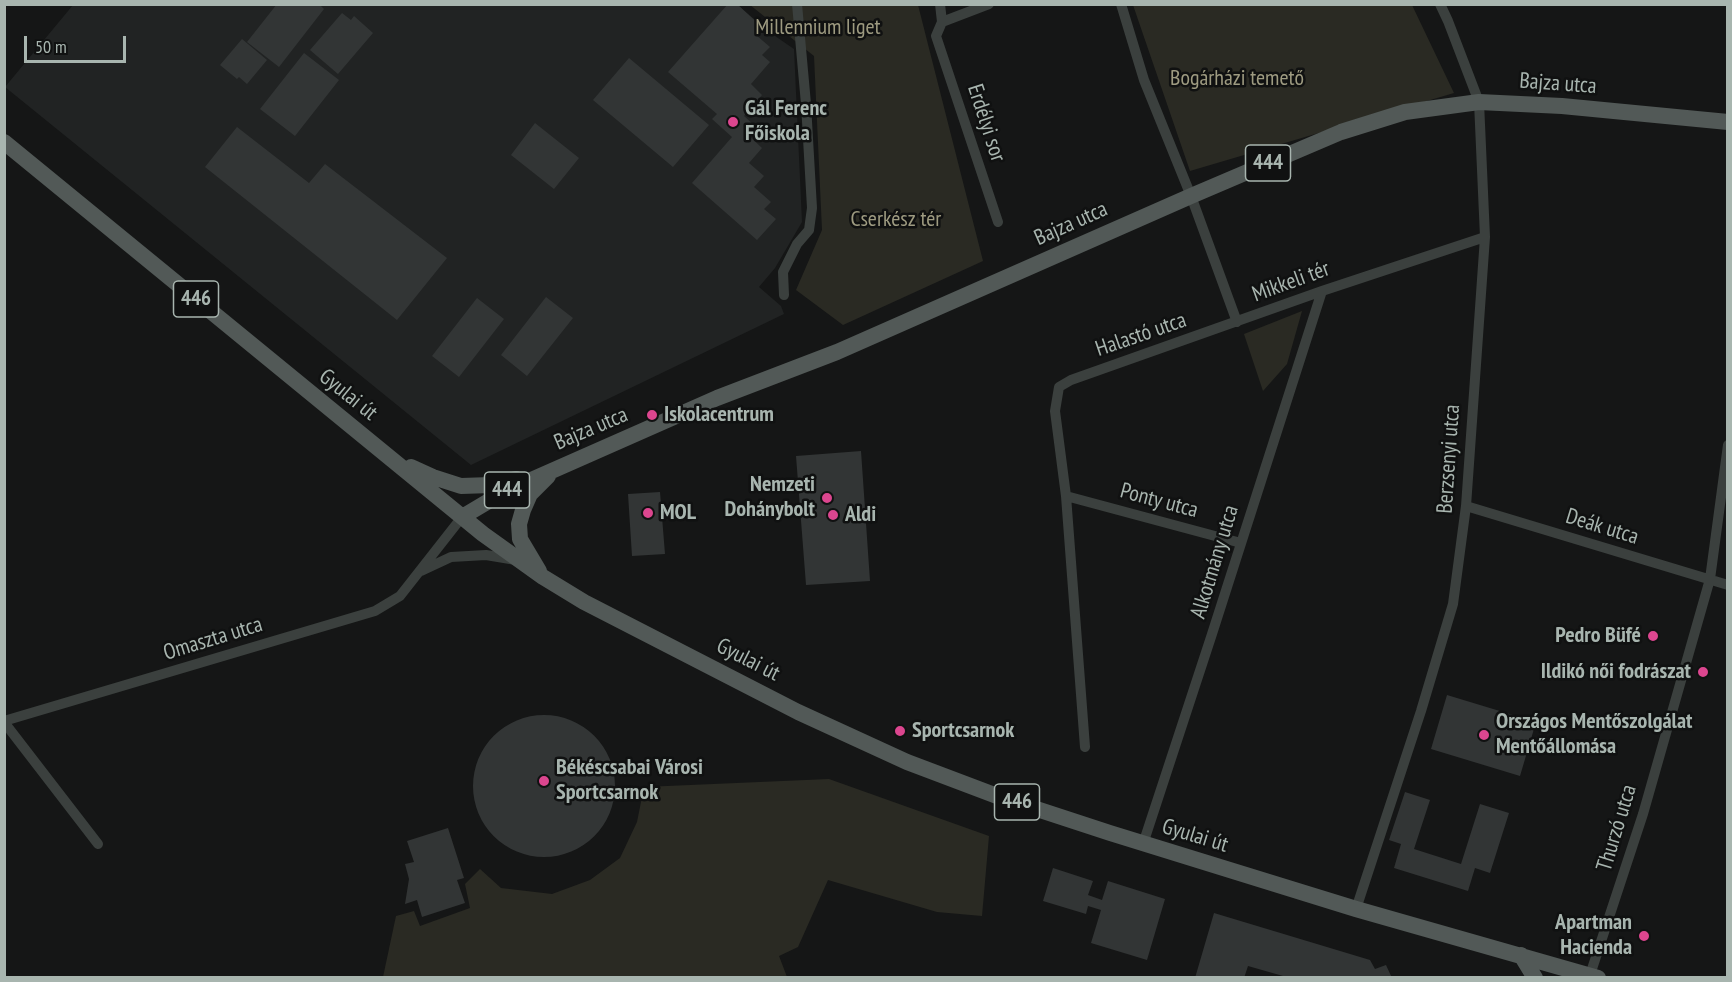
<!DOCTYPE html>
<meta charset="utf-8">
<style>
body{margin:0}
#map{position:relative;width:1732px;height:982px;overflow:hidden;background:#151616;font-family:"PT Sans Narrow",sans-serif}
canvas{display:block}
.frame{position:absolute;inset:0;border:6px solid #a8b5af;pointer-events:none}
.scale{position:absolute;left:24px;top:36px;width:102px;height:27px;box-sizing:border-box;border:3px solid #a8b5af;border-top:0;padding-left:8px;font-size:18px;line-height:21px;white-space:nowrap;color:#a8b5af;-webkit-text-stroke:4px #101111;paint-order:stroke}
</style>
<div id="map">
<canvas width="1732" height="982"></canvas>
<div class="frame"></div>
<div class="scale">50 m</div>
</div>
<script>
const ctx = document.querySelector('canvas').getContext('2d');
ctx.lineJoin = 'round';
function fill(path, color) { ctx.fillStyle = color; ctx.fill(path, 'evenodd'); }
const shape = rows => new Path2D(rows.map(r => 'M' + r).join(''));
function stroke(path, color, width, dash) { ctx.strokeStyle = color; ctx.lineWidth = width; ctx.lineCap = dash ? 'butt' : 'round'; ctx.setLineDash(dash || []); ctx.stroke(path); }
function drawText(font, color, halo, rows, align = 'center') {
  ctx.font = font + ' "PT Sans Narrow",sans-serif'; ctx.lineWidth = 5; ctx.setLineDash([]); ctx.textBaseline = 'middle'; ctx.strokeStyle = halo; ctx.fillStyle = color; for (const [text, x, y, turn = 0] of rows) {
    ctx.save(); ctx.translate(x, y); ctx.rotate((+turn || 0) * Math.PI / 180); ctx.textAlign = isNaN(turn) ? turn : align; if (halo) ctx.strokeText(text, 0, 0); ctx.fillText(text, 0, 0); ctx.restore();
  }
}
fill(shape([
 [73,5,737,5,775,36,794,49,802,222,775,268,759,287,781,306,784,314,471,465,5,87]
]), '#212323');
fill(shape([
 [750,5,918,5,983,261,843,325,796,290,822,230,814,56],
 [1133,5,1412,5,1454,93,1190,171],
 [1302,311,1287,364,1263,391,1244,334],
 [829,779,989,836,982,916,937,912,828,880,798,947,779,956,787,977,383,977,396,916,414,911,420,926,470,908,465,884,480,869,501,888,552,894,590,880,620,858,637,822,644,787]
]), '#2a2a23');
fill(shape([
 [277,4,319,4,324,9,279,67,247,42],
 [728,4,737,4,763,28,756,35,770,47,762,55,770,62,751,84,762,95,744,116,754,125,746,133,762,148,749,163,764,176,754,187,771,202,764,209,776,219,757,240,692,183,732,137,712,119,717,114,668,72],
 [342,13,351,20,354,16,373,33,338,74,310,50],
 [242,39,267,60,247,84,239,77,237,79,220,65],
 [304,53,339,80,295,136,260,109],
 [629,58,709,125,673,167,593,100],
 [535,123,579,158,554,189,511,155],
 [237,127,309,183,325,164,447,258,397,320,205,167],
 [546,297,573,318,527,376,501,355],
 [477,298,504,319,459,377,432,356],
 [861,451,870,581,806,585,796,456],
 [660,492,665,554,632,556,628,494],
 [1447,695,1536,722,1520,776,1431,749],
 '473 786a71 71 0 1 1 142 0a71 71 0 1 1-142 0Z',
 [1405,792,1430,800,1414,849,1461,864,1480,804,1509,813,1490,873,1475,868,1468,891,1394,868,1401,844,1389,840],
 [448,828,464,878,457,880,465,903,422,917,417,900,405,904,409,879,405,864,414,862,407,841],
 [1053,868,1093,881,1088,895,1102,900,1108,881,1165,899,1147,960,1091,943,1101,910,1088,906,1086,914,1043,901],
 [1214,913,1370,960,1375,969,1386,965,1392,978,1290,978,1248,966,1244,978,1195,978]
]), '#323535');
stroke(shape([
 [940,4,942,22],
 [989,4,942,22,936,36,998,222],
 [1121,4,1144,80,1191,196,1237,322],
 [784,295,783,272,797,244,809,230,812,208,806,104,797,4],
 [1066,496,1241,543],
 [1466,506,1728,585],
 [421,571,451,557,486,555,516,560],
 [4,721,375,611,400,596,462,517],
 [4,722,98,844],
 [1085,747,1066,496,1055,411,1059,387,1071,380,1322,291,1485,237],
 [1143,844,1212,634,1322,291],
 [1356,909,1421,711,1453,604,1466,506,1485,237,1479,102,1448,21,1440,4],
 [1590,975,1643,814,1710,579,1728,445]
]), '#3b403e', 10);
stroke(shape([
 [4,142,483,534,543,577,584,602,798,712,907,762,997,796,1110,833,1356,909,1598,978],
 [411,467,433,477,461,486,491,485,516,479],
 [462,517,504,492,717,398,837,352,1191,196,1341,132,1405,112,1479,102,1562,106,1728,122],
 [539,571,520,539,519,524,523,510,530,494,548,476],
 [1521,955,1535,978]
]), '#525957', 16);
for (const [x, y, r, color] of [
 [733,122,6,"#dc468f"],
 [652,415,6,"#dc468f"],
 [827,498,6,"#dc468f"],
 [648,513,6,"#dc468f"],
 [833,515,6,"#dc468f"],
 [1653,636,6,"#dc468f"],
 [1703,672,6,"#dc468f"],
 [900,731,6,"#dc468f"],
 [1484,735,6,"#dc468f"],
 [544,781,6,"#dc468f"],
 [1644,936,6,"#dc468f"]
]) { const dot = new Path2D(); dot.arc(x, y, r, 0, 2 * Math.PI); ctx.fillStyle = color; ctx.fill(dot); stroke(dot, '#101111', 2); }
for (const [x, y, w] of [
 [1268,163,45],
 [196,299,45],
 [507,490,45],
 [1017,802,45]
]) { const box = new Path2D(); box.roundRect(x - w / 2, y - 18, w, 36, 4.5); ctx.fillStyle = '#101111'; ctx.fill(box); stroke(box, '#a8b5af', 1.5); }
drawText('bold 21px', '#a8b5af', null, [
 ["444",1268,163],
 ["446",196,299],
 ["444",507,490],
 ["446",1017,802]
]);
drawText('22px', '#9e9b81', '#101111', [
 ["Millennium liget",818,28],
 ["Bogárházi temető",1237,79],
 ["Cserkész tér",896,220]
]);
drawText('22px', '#a8b5af', '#101111', [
 ["Bajza utca",1558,84,4],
 ["Erdélyi sor",986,123,72],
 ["Bajza utca",1071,224,-24],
 ["Mikkeli tér",1291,282,-20],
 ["Halastó utca",1141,335,-19],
 ["Gyulai út",348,395,39],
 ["Bajza utca",591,429,-23],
 ["Berzsenyi utca",1449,459,-86],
 ["Ponty utca",1159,501,15],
 ["Deák utca",1602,527,17],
 ["Alkotmány utca",1215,562,-73],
 ["Omaszta utca",213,639,-17],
 ["Gyulai út",748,660,27],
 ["Thurzó utca",1617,828,-73],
 ["Gyulai út",1195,836,17]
]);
drawText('bold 22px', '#a8b5af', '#101111', [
 ["Gál Ferenc",745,109],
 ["Főiskola",745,134],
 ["Iskolacentrum",664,415],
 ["Nemzeti",815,485,"right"],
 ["Dohánybolt",815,510,"right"],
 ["MOL",660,513],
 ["Aldi",845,515],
 ["Pedro Büfé",1641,636,"right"],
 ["Ildikó női fodrászat",1691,672,"right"],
 ["Országos Mentőszolgálat",1496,722],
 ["Mentőállomása",1496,747],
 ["Sportcsarnok",912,731],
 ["Békéscsabai Városi",556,768],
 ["Sportcsarnok",556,793],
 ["Apartman",1632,923,"right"],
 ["Hacienda",1632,948,"right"]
], 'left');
</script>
